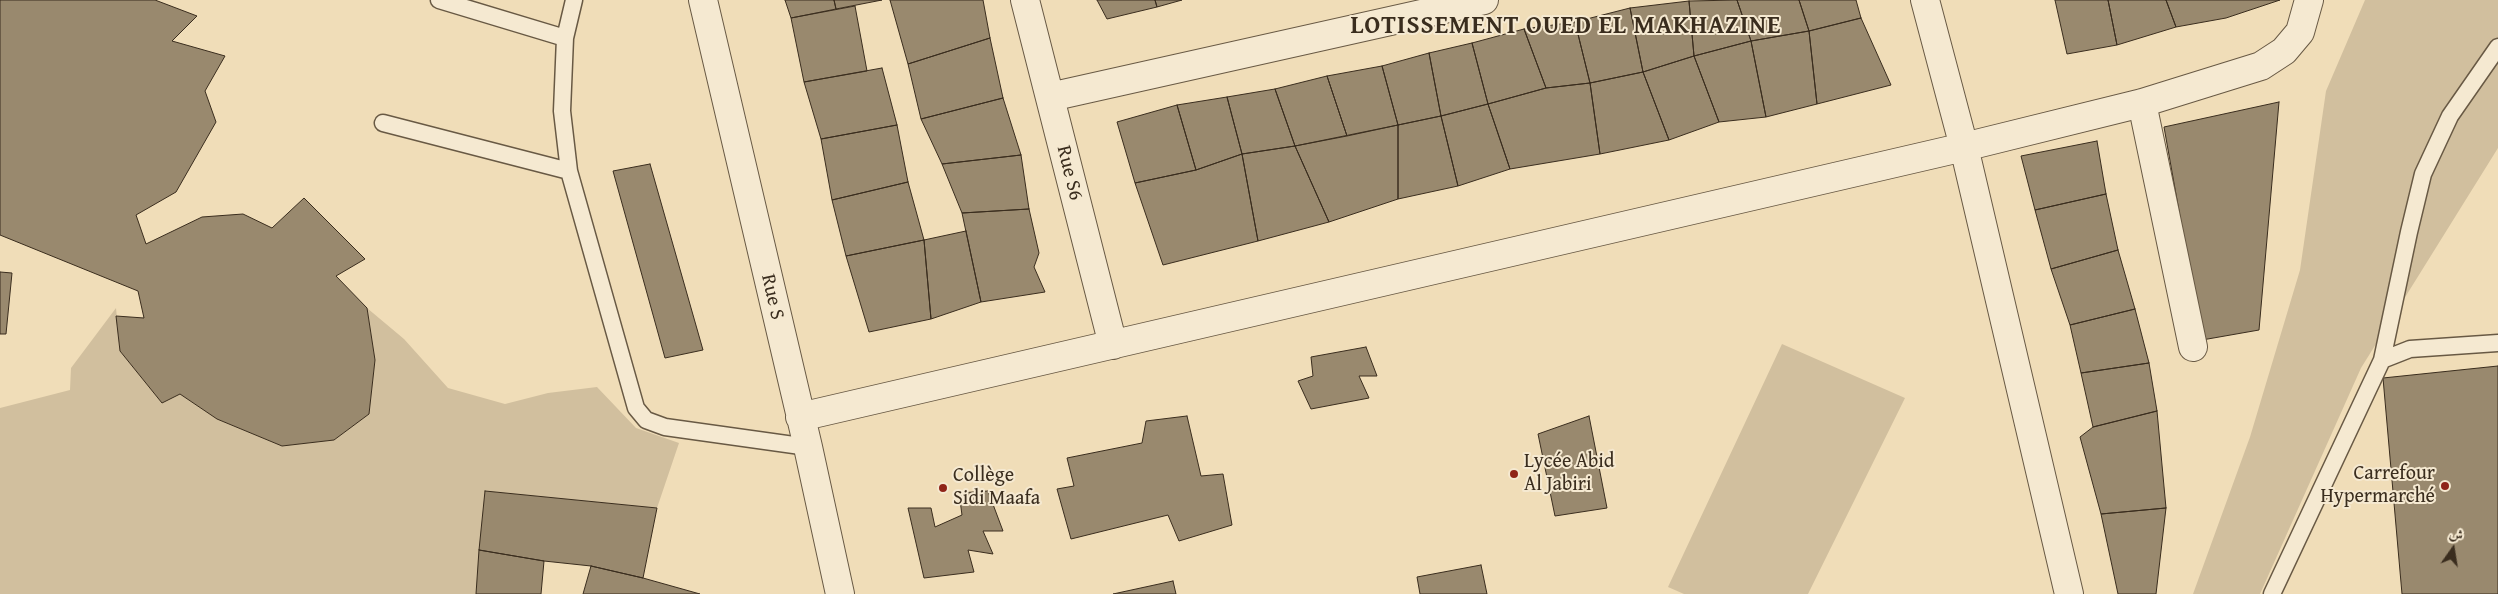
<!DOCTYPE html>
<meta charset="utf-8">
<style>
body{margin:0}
#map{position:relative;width:2498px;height:594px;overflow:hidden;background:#f0ddb8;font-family:"Gentium Book Plus",Amiri,serif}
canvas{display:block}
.north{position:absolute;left:2428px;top:524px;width:50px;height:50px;-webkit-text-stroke:4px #f5e9d1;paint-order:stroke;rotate:13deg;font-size:14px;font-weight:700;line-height:20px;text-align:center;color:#3a2d1e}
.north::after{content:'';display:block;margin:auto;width:18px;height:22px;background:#3a2d1e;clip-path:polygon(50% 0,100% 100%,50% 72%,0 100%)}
</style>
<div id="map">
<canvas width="2498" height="594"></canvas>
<div class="north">ش</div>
</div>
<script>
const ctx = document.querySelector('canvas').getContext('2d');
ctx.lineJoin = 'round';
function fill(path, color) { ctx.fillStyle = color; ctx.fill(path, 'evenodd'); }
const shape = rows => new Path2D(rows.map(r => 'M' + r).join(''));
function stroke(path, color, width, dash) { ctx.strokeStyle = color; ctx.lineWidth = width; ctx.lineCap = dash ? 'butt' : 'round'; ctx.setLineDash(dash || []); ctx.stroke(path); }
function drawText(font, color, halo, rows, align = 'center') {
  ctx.font = font + ' "Gentium Book Plus",serif'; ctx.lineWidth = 4; ctx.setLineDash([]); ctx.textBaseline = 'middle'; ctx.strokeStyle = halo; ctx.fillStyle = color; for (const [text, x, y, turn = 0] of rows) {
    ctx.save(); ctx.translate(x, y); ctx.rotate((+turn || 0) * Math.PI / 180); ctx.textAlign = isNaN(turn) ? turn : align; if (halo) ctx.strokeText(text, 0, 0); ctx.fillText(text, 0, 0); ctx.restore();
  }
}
fill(shape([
 [2365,0,2498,0,2498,148,2361,368,2260,594,2193,594,2250,437,2300,270,2326,91],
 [116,308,120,351,162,403,180,394,217,419,282,446,334,440,369,414,375,360,367,308,404,339,448,388,505,404,548,393,597,387,636,428,679,443,657,508,485,491,476,594,0,594,0,408,70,390,71,368],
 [1782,344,1905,398,1808,594,1684,594,1668,587]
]), '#d1bf9e');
const building = shape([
 [0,0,155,0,197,16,172,41,225,56,205,91,216,122,176,192,136,215,146,244,202,217,243,214,272,228,304,198,365,259,336,276,367,308,375,360,369,414,334,440,282,446,217,419,180,394,162,403,120,351,116,316,144,318,138,291,0,235,0,0],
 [785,0,834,0,836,9,791,18,785,0],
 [834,0,882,0,836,9,834,0],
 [890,0,983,0,990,38,908,64,890,0],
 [1097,0,1155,0,1157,7,1107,19,1097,0],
 [1155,0,1182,0,1157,7,1155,0],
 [1737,0,1751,41,1694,56,1689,1,1737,0],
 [1737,0,1799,0,1809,31,1751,41,1737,0],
 [1799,0,1856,0,1861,18,1809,31,1799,0],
 [2055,0,2108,0,2117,45,2067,54,2055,0],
 [2108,0,2166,0,2176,27,2117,45,2108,0],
 [2166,0,2280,0,2226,18,2176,27,2166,0],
 [1689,1,1694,56,1643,72,1630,8,1689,1],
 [855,6,867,71,804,82,791,18,855,6],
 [1630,8,1643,72,1590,83,1575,22,1630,8],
 [1861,18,1891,85,1817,104,1809,31,1861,18],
 [1575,22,1590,83,1546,88,1524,29,1575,22],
 [1524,29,1546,88,1488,104,1472,43,1524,29],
 [1809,31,1817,104,1766,117,1751,41,1809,31],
 [990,38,1003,98,921,119,908,64,990,38],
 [1751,41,1766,117,1719,122,1694,56,1751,41],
 [1472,43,1488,104,1441,116,1429,53,1472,43],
 [1429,53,1441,116,1398,125,1382,66,1429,53],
 [1694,56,1719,122,1669,140,1643,72,1694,56],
 [1382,66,1398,125,1347,136,1327,76,1382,66],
 [882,68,897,125,821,139,804,82,882,68],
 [1643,72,1669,140,1600,154,1590,83,1643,72],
 [1327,76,1347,136,1295,146,1275,89,1327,76],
 [1590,83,1600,154,1510,169,1488,104,1546,88,1590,83],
 [1275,89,1295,146,1242,154,1227,97,1275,89],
 [1227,97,1242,154,1196,170,1177,105,1227,97],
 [1003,98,1021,155,942,164,921,119,1003,98],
 [2279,102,2259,330,2202,340,2164,127,2279,102],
 [1488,104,1510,169,1458,186,1441,116,1488,104],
 [1177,105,1196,170,1135,183,1117,122,1177,105],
 [1441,116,1458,186,1398,199,1398,125,1441,116],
 [897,125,908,182,832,200,821,139,897,125],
 [1398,125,1398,199,1329,222,1295,146,1398,125],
 [2097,141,2106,194,2035,210,2021,156,2097,141],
 [1295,146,1329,222,1258,241,1242,154,1295,146],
 [1242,154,1258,241,1163,265,1135,183,1196,170,1242,154],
 [1021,155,1029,209,962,213,942,164,1021,155],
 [650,164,703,350,665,358,613,171,650,164],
 [908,182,924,240,846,256,832,200,908,182],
 [2106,194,2118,250,2051,269,2035,210,2106,194],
 [1029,209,1039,253,1034,267,1045,292,981,302,962,213,1029,209],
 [966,231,981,302,931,319,924,240,966,231],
 [924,240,931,319,869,332,846,256,924,240],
 [2118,250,2135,309,2070,325,2051,269,2118,250],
 [0,272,12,273,6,334,0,334,0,272],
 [2135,309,2149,363,2081,373,2070,325,2135,309],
 [1366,347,1377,376,1359,376,1369,398,1311,409,1298,381,1313,376,1311,357,1366,347],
 [2149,363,2157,411,2093,427,2081,373,2149,363],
 [2498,366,2498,594,2402,594,2383,378,2498,366],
 [2157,411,2166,508,2101,514,2080,437,2093,427,2157,411],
 [1187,416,1201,476,1223,474,1232,525,1179,541,1168,515,1071,539,1057,489,1074,486,1067,458,1142,443,1146,421,1187,416],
 [1589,416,1607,508,1555,516,1538,434,1589,416],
 [485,491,657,508,643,578,591,566,544,561,479,550,485,491],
 [988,491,1003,531,983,531,993,554,968,550,974,572,924,578,908,508,931,508,935,527,962,515,959,493,988,491],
 [2166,508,2156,594,2118,594,2101,514,2166,508],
 [479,550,544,561,541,594,476,594,479,550],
 [1481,565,1487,594,1420,594,1417,577,1481,565],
 [591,566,643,578,700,594,583,594,591,566],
 [1173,581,1176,594,1113,594,1173,581]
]);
fill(building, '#99896e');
stroke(building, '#3a2d1e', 1);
const lane = shape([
 [439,0,565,38],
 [574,0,565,38,562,111,569,171,636,408,646,420,665,427,808,447],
 [383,123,569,171],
 [2382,360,2409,232,2423,174,2450,116,2498,47],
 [2272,594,2382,360,2410,349,2498,343]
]);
const street = shape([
 [703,0,808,447,840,594],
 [1025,0,1113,345],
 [1925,0,1964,147,2069,594],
 [1050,97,1484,0],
 [2142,103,2193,347],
 [800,417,1964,147,2142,103,2261,66,2284,51,2300,32,2309,0]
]);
stroke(lane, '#685944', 19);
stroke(street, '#685944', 30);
stroke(lane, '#f5e9d1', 16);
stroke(street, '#f5e9d1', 28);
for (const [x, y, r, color] of [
 [1514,474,5,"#8f2418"],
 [2445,486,5,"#8f2418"],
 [943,488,5,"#8f2418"]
]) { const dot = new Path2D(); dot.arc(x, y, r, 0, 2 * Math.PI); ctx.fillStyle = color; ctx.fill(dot); stroke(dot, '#f5e9d1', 2); }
drawText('20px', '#3a2d1e', '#f5e9d1', [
 ["Rue S6",1069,173,76],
 ["Rue S",772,297,77]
]);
drawText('20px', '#3a2d1e', '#f5e9d1', [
 ["Lycée Abid",1524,462],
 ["Al Jabiri",1524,485],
 ["Carrefour",2435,474,"right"],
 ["Hypermarché",2435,497,"right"],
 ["Collège",953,476],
 ["Sidi Maafa",953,499]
], 'left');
ctx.letterSpacing = '1px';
drawText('bold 25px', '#3a2d1e', '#f5e9d1', [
 ["LOTISSEMENT OUED EL MAKHAZINE",1566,27]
]);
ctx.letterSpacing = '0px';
</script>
